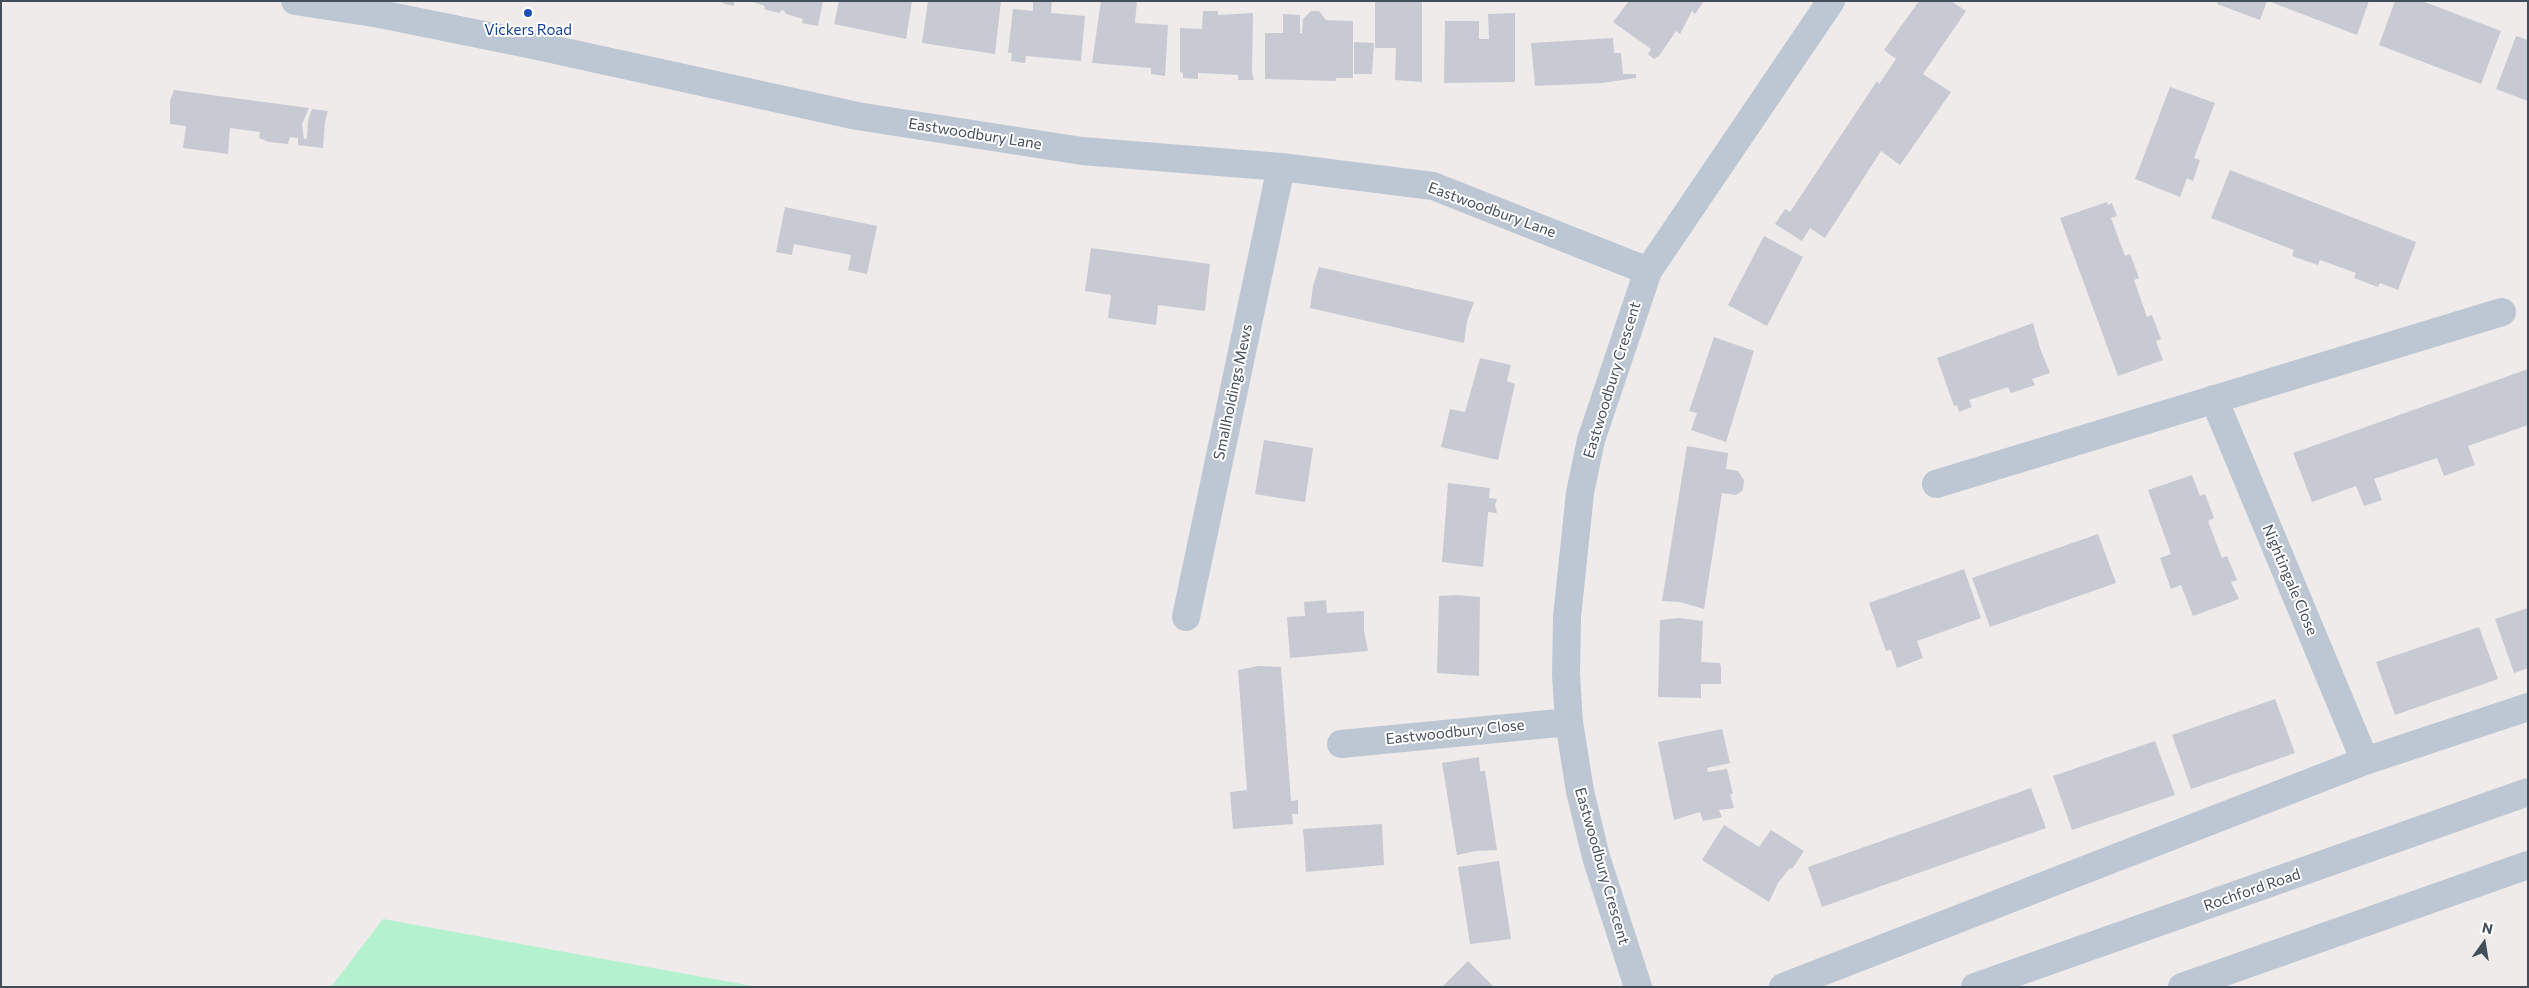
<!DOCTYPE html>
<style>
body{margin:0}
#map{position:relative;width:2529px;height:988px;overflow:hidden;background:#efebeb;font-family:Commissioner,sans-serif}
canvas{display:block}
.frame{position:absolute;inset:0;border:2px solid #434e5b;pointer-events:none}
.north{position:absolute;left:2459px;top:918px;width:50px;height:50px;-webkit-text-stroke:4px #fff;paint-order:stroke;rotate:13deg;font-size:14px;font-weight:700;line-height:20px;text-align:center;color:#434e5b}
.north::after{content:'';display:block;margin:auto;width:18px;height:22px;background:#434e5b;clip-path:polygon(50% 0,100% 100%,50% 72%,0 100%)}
</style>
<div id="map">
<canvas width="2529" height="988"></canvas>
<div class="frame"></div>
<div class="north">N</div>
</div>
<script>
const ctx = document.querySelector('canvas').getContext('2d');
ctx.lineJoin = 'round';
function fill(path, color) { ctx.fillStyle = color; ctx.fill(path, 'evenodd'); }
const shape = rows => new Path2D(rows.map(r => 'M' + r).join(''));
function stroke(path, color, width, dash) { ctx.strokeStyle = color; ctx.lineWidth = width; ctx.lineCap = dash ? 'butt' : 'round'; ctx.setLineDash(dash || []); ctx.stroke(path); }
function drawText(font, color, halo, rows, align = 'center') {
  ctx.font = font + ' Commissioner,sans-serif'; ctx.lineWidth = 4; ctx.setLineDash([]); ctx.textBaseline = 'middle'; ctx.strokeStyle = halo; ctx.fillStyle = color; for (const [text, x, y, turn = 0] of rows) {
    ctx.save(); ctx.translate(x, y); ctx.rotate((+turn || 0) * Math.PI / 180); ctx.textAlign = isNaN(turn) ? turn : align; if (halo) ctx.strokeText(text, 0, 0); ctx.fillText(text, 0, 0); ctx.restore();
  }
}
fill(shape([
 [383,919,758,987,331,987]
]), '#b4f2cf');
fill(shape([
 [718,1,734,1,734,6,725,4],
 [750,1,823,1,818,26,802,23,803,19,786,14,784,11,781,10,780,13,770,11,764,9,765,6],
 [839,1,912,1,906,39,834,24],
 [928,1,1001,1,995,54,922,43],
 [1033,1,1052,1,1051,13,1085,16,1081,61,1026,56,1025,63,1011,61,1012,53,1008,53,1013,9,1033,11],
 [1101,1,1137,1,1135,23,1168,25,1165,76,1151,74,1151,68,1092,63],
 [1375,1,1422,1,1422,82,1395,80,1396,48,1375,48],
 [1629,1,1704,1,1695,14,1692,11,1680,34,1676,31,1659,56,1654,59,1648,54,1651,49,1613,22],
 [1919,1,1951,1,1966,11,1923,74,1951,92,1900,165,1881,151,1825,238,1810,228,1802,241,1775,224,1785,209,1790,212,1877,81,1879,84,1896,59,1884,50],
 [2218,1,2267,1,2260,20,2217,4],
 [2268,1,2369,1,2357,35],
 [2395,1,2422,1,2501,31,2481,84,2379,45],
 [1203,11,1218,11,1218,15,1253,13,1252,72,1254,80,1238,80,1238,75,1198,73,1198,79,1183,78,1183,73,1180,72,1180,28,1202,29],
 [1311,11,1319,11,1326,20,1353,21,1353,78,1336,78,1336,81,1265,79,1265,33,1283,33,1283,14,1300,15,1300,33,1302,33,1303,19],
 [1515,13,1515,82,1444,83,1445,21,1479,21,1479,39,1489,39,1488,14],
 [2516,36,2528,40,2528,101,2496,89],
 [1613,38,1614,53,1621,53,1623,74,1636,74,1636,78,1602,83,1535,86,1531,43],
 [1354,42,1374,43,1372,74,1354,74],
 [2170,87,2215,103,2194,158,2200,160,2193,181,2187,178,2180,197,2135,179],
 [174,90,309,108,302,124,304,139,307,138,308,120,312,109,328,111,325,122,323,148,298,145,298,138,290,137,288,144,269,142,259,138,260,132,230,128,228,154,183,148,186,126,170,124,170,101],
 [2230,170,2416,242,2398,290,2380,283,2378,287,2367,283,2354,278,2356,273,2320,260,2318,265,2292,256,2294,250,2211,218],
 [2107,202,2108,205,2112,203,2117,216,2111,218,2125,256,2130,254,2139,278,2134,280,2147,317,2152,315,2161,339,2156,341,2163,360,2118,376,2060,218],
 [785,207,877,226,867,274,848,270,851,255,794,244,792,255,776,252],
 [1764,236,1803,257,1767,326,1728,305],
 [1091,248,1210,264,1205,311,1158,305,1156,325,1108,318,1111,295,1085,291],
 [1319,267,1474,302,1467,321,1464,343,1310,308,1313,286],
 [2033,323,2040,348,2050,373,2032,379,2035,385,2011,393,2008,387,1969,400,1972,407,1959,412,1957,405,1954,406,1937,358],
 [1714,337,1754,351,1726,442,1691,430,1697,413,1689,411],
 [1480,358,1511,365,1507,381,1515,384,1498,460,1441,447,1450,409,1465,412],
 [2528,369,2528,425,2468,446,2475,465,2444,476,2437,458,2374,479,2382,500,2364,506,2356,486,2312,502,2293,453],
 [1264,440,1313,448,1305,502,1255,494],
 [1687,446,1728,453,1726,469,1738,471,1744,480,1743,490,1736,495,1722,493,1704,609,1680,602,1662,601],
 [2192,475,2200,496,2205,494,2214,518,2208,521,2222,558,2227,556,2237,580,2231,582,2239,599,2193,616,2181,585,2171,589,2160,558,2171,554,2148,490],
 [1448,483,1490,488,1489,498,1497,499,1495,505,1497,513,1488,512,1483,567,1442,562],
 [2098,534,2116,583,1990,627,1972,578],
 [1964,569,1981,618,1917,641,1923,658,1897,668,1891,650,1886,651,1869,603],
 [1458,595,1480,597,1479,676,1437,673,1439,596],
 [1326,600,1327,613,1364,611,1364,630,1368,651,1290,658,1287,617,1305,616,1304,602],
 [2528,608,2528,668,2514,673,2495,619],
 [1678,618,1703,621,1701,662,1720,663,1721,667,1721,684,1701,684,1701,698,1658,697,1660,620],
 [2479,627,2498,679,2395,715,2376,662],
 [1259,666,1281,667,1291,801,1298,800,1298,814,1292,814,1293,824,1233,829,1230,792,1247,790,1238,670],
 [2275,699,2295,753,2191,789,2172,735],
 [1722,729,1730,763,1707,768,1708,772,1727,769,1733,794,1730,794,1734,808,1719,810,1722,817,1703,821,1700,812,1674,820,1658,742],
 [2155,741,2175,795,2072,830,2053,776],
 [1479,757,1480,771,1485,771,1497,850,1476,851,1457,855,1442,763],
 [2031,788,2046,828,1822,907,1808,867],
 [1382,824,1384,865,1306,872,1303,829],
 [1724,825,1759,847,1771,830,1804,851,1792,869,1790,868,1778,883,1769,902,1702,860],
 [1499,861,1511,939,1470,944,1458,867],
 [1468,961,1494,987,1442,987]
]), '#c7cad2');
stroke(shape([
 [295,1,380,14,533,45,857,116,1082,151,1281,167,1433,186,1648,271],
 [2214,399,2365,761],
 [1936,484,2502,312],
 [1186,617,1281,167],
 [1341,744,1569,722],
 [1638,987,1596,857,1580,791,1569,722,1566,675,1567,617,1580,493,1591,440,1648,271,1831,1],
 [1783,987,2365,761,2528,707],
 [1975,987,2528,792],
 [2182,987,2528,865]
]), '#bdc7d3', 28);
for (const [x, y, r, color] of [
 [528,13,5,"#1a4fb4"]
]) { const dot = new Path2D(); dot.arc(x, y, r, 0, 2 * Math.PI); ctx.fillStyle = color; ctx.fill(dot); stroke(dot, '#fff', 2); }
drawText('15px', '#164399', '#fff', [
 ["Vickers Road",528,30]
]);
drawText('15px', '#434e5b', '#fff', [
 ["Eastwoodbury Lane",975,134,9],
 ["Eastwoodbury Lane",1492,210,20],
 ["Eastwoodbury Crescent",1612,380,-73],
 ["Smallholdings Mews",1233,392,-78],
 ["Nightingale Close",2290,580,67],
 ["Eastwoodbury Close",1455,732,-6],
 ["Eastwoodbury Crescent",1602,866,74],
 ["Rochford Road",2252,890,-19]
]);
</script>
